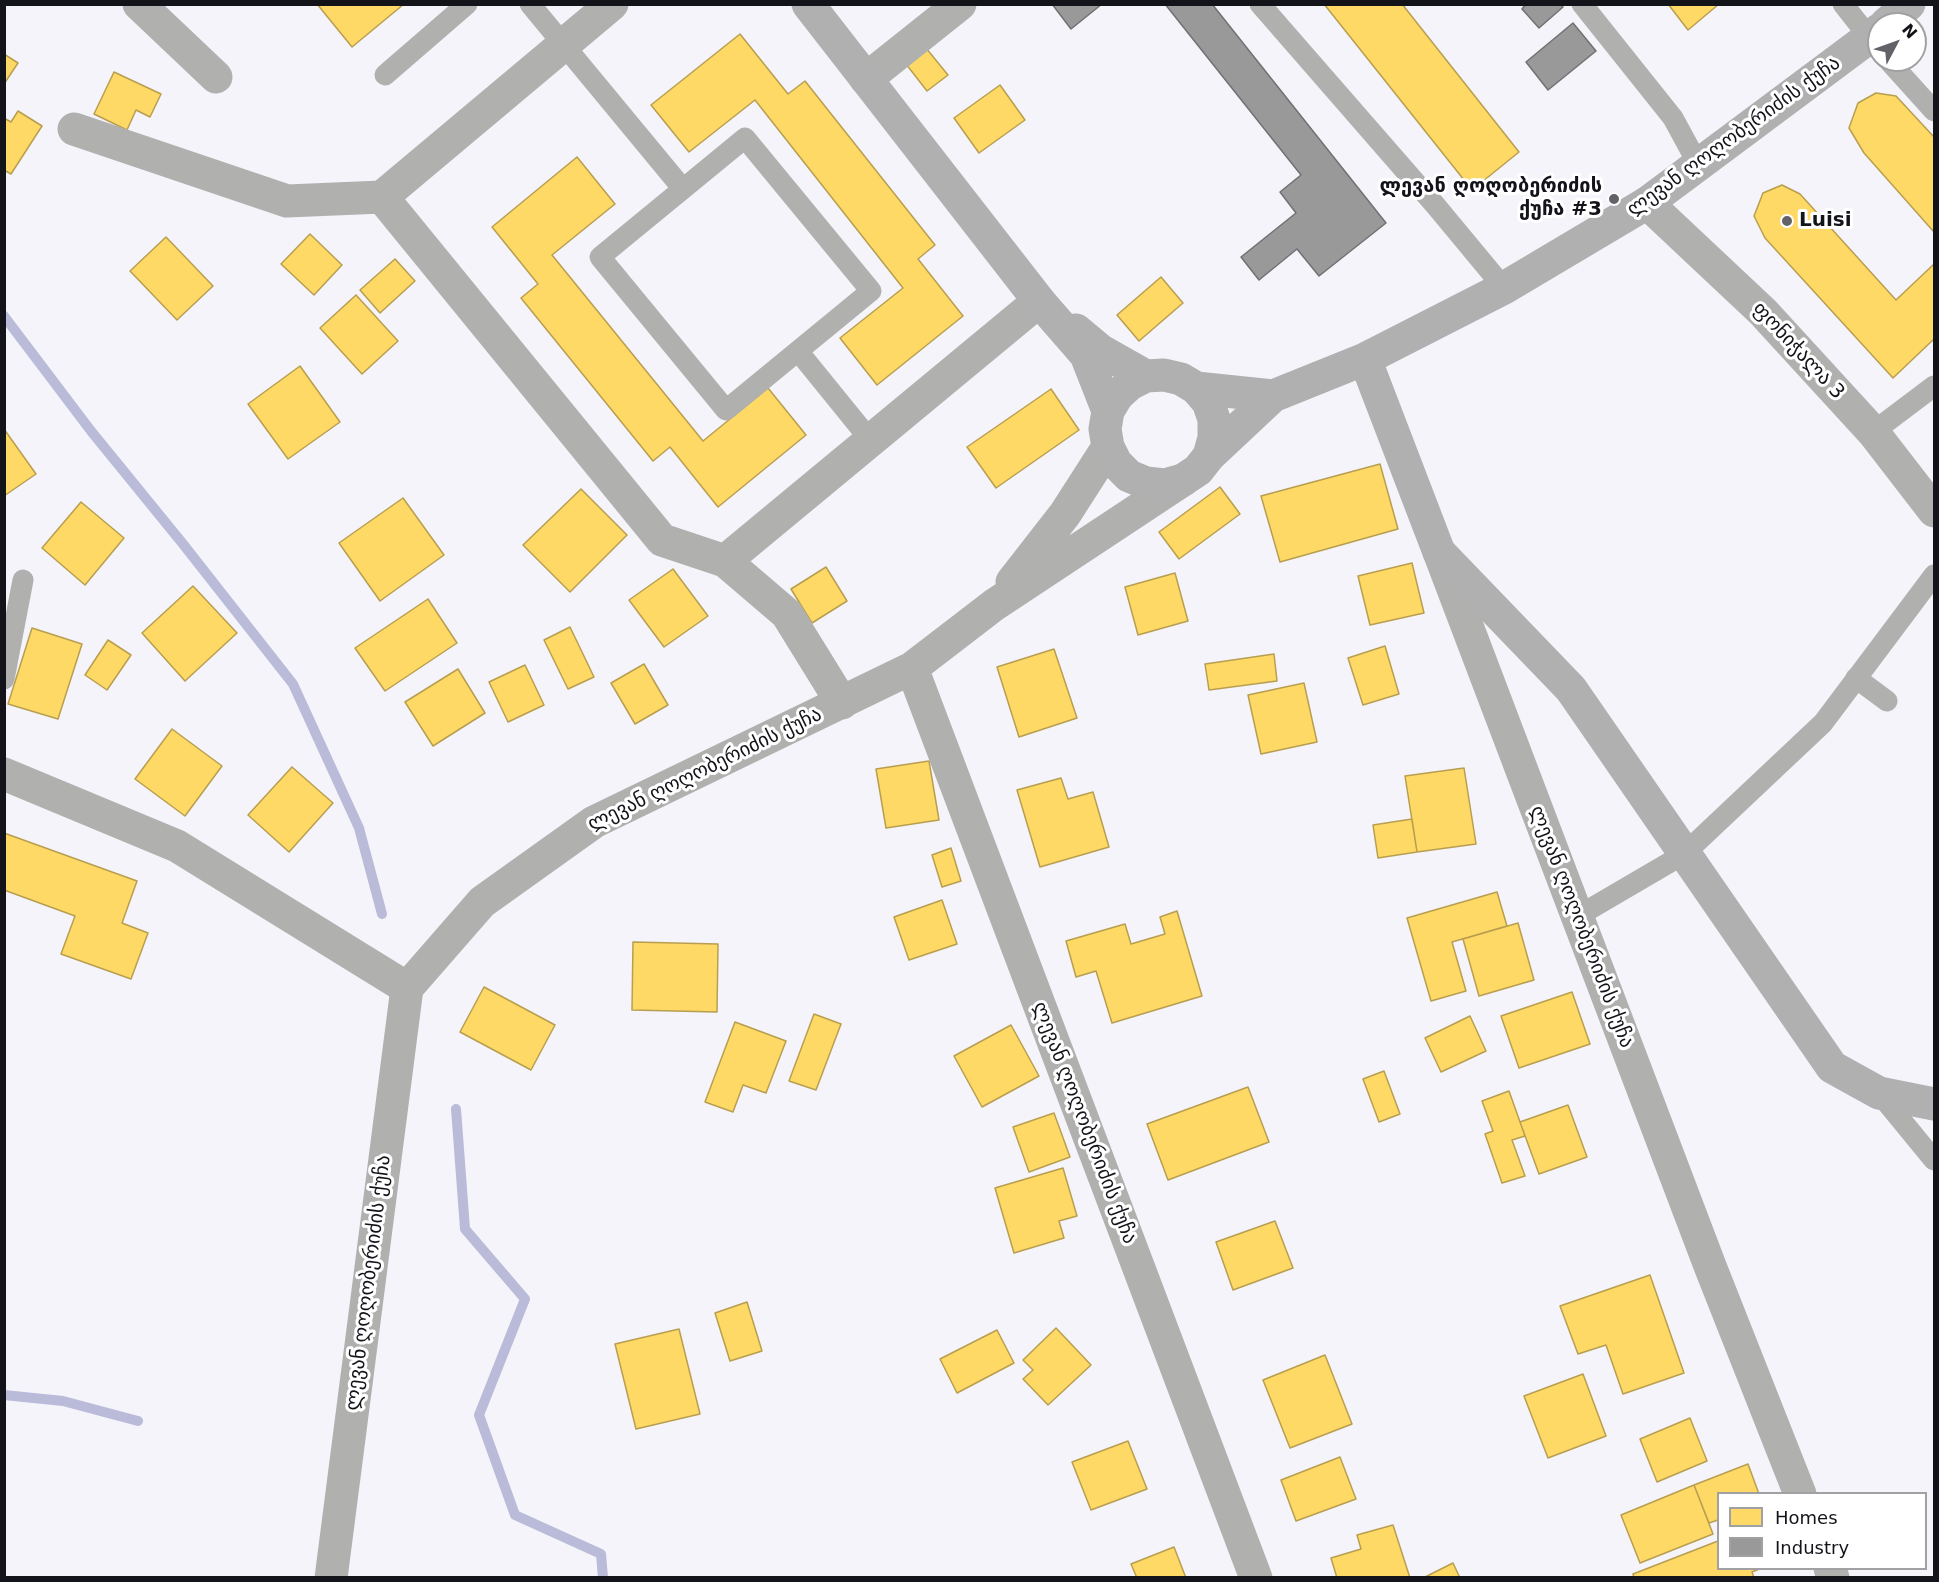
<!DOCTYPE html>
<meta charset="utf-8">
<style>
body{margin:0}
#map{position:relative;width:1939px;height:1582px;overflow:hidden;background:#f4f4fa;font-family:"DejaVu Sans",sans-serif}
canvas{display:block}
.frame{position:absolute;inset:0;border:6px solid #13131a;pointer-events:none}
.legend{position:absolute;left:1717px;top:1492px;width:210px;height:78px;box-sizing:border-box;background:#fff;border:2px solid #a1a1a3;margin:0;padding:8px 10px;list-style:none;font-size:18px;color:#13131a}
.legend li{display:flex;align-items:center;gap:12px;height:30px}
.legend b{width:30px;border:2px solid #a1a1a3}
.north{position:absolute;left:1867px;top:12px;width:60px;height:60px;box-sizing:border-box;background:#fff;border:2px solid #a1a1a3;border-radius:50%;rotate:49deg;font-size:16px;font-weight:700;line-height:24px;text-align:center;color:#13131a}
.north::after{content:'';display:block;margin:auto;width:21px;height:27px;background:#626268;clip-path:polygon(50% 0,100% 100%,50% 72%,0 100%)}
</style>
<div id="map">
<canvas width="1939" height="1582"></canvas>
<div class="frame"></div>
<ul class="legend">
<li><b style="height:16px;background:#ffd966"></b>Homes</li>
<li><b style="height:16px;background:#999"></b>Industry</li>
</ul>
<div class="north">N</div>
</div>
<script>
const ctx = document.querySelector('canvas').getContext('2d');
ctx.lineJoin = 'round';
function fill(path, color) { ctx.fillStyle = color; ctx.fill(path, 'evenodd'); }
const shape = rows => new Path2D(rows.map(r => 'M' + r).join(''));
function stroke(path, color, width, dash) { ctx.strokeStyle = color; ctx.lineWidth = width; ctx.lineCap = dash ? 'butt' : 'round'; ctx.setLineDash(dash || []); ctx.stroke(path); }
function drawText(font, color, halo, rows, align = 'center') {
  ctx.font = font + ' "DejaVu Sans","Noto Sans Georgian",sans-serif'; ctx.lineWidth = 6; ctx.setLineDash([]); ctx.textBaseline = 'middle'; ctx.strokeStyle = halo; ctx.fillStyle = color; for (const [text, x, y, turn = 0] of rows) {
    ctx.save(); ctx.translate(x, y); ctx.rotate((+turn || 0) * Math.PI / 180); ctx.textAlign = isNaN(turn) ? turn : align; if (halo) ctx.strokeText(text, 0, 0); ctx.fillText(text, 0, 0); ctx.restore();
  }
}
const homes = shape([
 [317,4,404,4,352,47,317,4],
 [1324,4,1402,4,1519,152,1472,190,1324,4],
 [1668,4,1719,4,1688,30,1668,4],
 [740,34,788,94,805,81,935,245,918,259,963,316,877,385,840,338,903,288,755,100,689,152,651,105,740,34],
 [926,48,948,75,927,91,906,64,926,48],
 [4,54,18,63,4,84,4,54],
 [114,72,161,94,150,117,136,110,127,130,94,114,114,72],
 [1000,85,1025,120,979,153,954,118,1000,85],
 [1876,93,1896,96,1934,137,1934,232,1864,153,1849,128,1858,103,1876,93],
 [18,111,42,126,11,174,4,170,4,118,11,122,18,111],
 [577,157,615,204,552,255,703,441,768,388,806,435,718,507,670,447,653,461,521,298,538,284,492,227,577,157],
 [1782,185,1800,194,1896,300,1934,264,1934,339,1893,378,1765,238,1754,216,1763,193,1782,185],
 [310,234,342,265,314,295,281,264,310,234],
 [166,237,213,286,177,320,130,271,166,237],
 [395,259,415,281,380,313,360,290,395,259],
 [1161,277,1183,303,1139,341,1117,315,1161,277],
 [356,295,398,341,362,374,320,328,356,295],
 [300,366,340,422,288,459,248,404,300,366],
 [1051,389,1079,430,996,488,967,447,1051,389],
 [4,429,36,474,4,496,4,429],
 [1380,464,1398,529,1280,562,1261,496,1380,464],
 [1220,487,1240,514,1179,559,1159,532,1220,487],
 [581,489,627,535,570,592,523,545,581,489],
 [403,498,444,555,380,601,339,543,403,498],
 [81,502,124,538,85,585,42,548,81,502],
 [1412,563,1424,613,1370,625,1358,576,1412,563],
 [826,567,847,601,812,623,791,589,826,567],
 [673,569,708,616,664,647,629,600,673,569],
 [1175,573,1188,621,1138,635,1125,587,1175,573],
 [193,586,237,633,185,681,142,633,193,586],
 [428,599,457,643,385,691,355,648,428,599],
 [570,627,594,677,568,689,544,640,570,627],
 [32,628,82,644,58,719,8,704,32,628],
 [108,640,131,655,107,690,85,675,108,640],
 [1385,646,1399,694,1363,705,1348,658,1385,646],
 [1054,649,1077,718,1019,737,997,667,1054,649],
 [1274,654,1277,681,1209,690,1205,664,1274,654],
 [644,664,668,705,635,724,611,683,644,664],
 [525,665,544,705,508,722,489,682,525,665],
 [458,669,485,713,433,746,405,702,458,669],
 [1304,683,1317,742,1261,754,1248,695,1304,683],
 [172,729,222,766,185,816,135,779,172,729],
 [929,761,939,820,886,828,876,769,929,761],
 [292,767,333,803,289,852,248,815,292,767],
 [1464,768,1476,844,1417,852,1405,776,1464,768],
 [1061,778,1068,799,1093,792,1109,847,1040,867,1017,790,1061,778],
 [1412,819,1417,852,1378,858,1373,825,1412,819],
 [4,833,137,881,122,923,148,933,131,979,61,954,75,916,4,890,4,833],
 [951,848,961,881,942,887,932,855,951,848],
 [1497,892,1507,926,1452,942,1466,991,1431,1001,1407,918,1497,892],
 [942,900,957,944,909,960,894,917,942,900],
 [1177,911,1202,996,1112,1023,1096,971,1076,977,1066,941,1125,924,1131,944,1165,934,1160,917,1177,911],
 [1518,923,1534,980,1479,996,1463,939,1518,923],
 [633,942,718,944,717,1012,632,1010,633,942],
 [484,987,555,1025,531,1070,460,1032,484,987],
 [1572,992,1590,1044,1519,1068,1501,1016,1572,992],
 [814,1014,841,1024,816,1090,789,1081,814,1014],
 [1470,1016,1486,1051,1441,1072,1425,1038,1470,1016],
 [735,1022,786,1041,766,1093,743,1085,733,1112,705,1102,735,1022],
 [1011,1025,1039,1076,982,1107,954,1056,1011,1025],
 [1384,1071,1400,1114,1379,1122,1363,1079,1384,1071],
 [1248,1087,1269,1142,1168,1180,1147,1124,1248,1087],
 [1509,1091,1525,1136,1512,1140,1525,1176,1502,1183,1485,1134,1493,1131,1482,1101,1509,1091],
 [1568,1105,1587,1157,1539,1174,1520,1122,1568,1105],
 [1054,1113,1070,1157,1029,1172,1013,1127,1054,1113],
 [1063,1168,1077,1216,1059,1221,1064,1238,1014,1253,995,1188,1063,1168],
 [1275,1221,1293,1268,1233,1290,1216,1242,1275,1221],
 [1650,1275,1684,1373,1623,1394,1606,1345,1578,1354,1560,1306,1650,1275],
 [747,1302,762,1351,730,1361,715,1313,747,1302],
 [1056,1328,1091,1365,1048,1405,1023,1379,1033,1370,1023,1360,1056,1328],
 [679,1329,700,1414,636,1429,615,1344,679,1329],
 [997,1330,1014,1363,957,1393,940,1359,997,1330],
 [1325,1355,1352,1424,1290,1448,1263,1380,1325,1355],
 [1583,1374,1606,1436,1548,1458,1524,1396,1583,1374],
 [1690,1418,1707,1461,1657,1482,1640,1439,1690,1418],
 [1128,1441,1147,1489,1091,1510,1072,1462,1128,1441],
 [1340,1457,1356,1499,1296,1521,1281,1480,1340,1457],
 [1748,1464,1759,1494,1718,1494,1718,1520,1709,1523,1694,1485,1748,1464],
 [1694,1485,1713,1534,1640,1563,1621,1515,1694,1485],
 [1393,1525,1410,1578,1337,1578,1331,1558,1361,1549,1357,1535,1393,1525],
 [1718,1541,1718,1568,1762,1568,1752,1572,1754,1578,1634,1578,1633,1574,1718,1541],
 [1174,1547,1186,1578,1137,1578,1131,1564,1174,1547],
 [1453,1563,1460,1578,1423,1578,1453,1563]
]);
fill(homes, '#ffd966');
stroke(homes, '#b89e4f', 1.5);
const industry = shape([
 [1052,4,1102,4,1071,29,1052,4],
 [1165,4,1212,4,1386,223,1319,276,1297,249,1259,280,1241,257,1296,213,1280,192,1301,175,1165,4],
 [1526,4,1560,4,1563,7,1539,28,1522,9,1526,4],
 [1573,23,1596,51,1548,90,1526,62,1573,23]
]);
fill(industry, '#999');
stroke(industry, '#717173', 1.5);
stroke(shape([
 [4,316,91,431,183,544,293,684,359,828,382,914],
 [456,1109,465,1229,525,1299,479,1415,515,1515,601,1554,603,1578],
 [4,1395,63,1401,138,1421]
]), '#b9bbd8', 10);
stroke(shape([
 [530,4,683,189],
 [1260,4,1436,206,1504,288],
 [1582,4,1673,118,1698,164],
 [1843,4,1876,46],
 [1888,60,1934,111],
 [385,75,467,4],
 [745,138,871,291,726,410,600,257,745,138],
 [798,351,871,441],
 [1873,432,1934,386],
 [1856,678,1887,701],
 [4,679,23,580],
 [1578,916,1684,854,1823,723,1934,575],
 [1879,1093,1934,1160]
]), '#b0b1af', 21);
stroke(shape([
 [139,4,216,77],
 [866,79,960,4],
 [74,129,287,201,382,197,612,4],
 [382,197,662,540,725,561,787,614,842,703],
 [1647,203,1763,312,1873,432,1934,511],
 [1439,552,1710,1266,1800,1494],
 [725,561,1039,301],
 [1012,582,1065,514,1108,447],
 [912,668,1256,1578],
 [4,774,177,846,407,988],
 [1830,1568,1833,1578],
 [331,1578,407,988,482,902,594,822,912,668,994,605,1183,480]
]), '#b0b1af', 33);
stroke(shape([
 [808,4,1039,301,1086,355,1108,411],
 [1886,24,1909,4],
 [1076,330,1100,350,1146,376],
 [1365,359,1439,552,1571,689,1832,1067,1879,1093,1934,1104],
 [1196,388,1273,396,1365,359,1504,288,1647,203,1879,30],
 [1209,456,1214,438,1214,419,1208,402,1196,388,1181,379,1164,375,1146,376,1130,384,1117,396,1108,411,1105,429,1108,447,1116,463,1129,476,1146,483,1165,485,1183,480,1198,470,1209,456,1273,396]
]), '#afb0af', 33);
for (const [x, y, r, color] of [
 [1614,199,6,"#626268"],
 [1787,221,6,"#626268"]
]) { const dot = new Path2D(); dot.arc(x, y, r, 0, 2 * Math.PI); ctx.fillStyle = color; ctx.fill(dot); stroke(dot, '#fff', 2); }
drawText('20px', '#13131a', '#fff', [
 ["ლევან ღოღობერიძის ქუჩა",1734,137,-36],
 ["ფონიჭალა 3",1798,351,47],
 ["ლევან ღოღობერიძის ქუჩა",705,770,-26],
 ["ლევან ღოღობერიძის ქუჩა",1581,927,69],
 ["ლევან ღოღობერიძის ქუჩა",1084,1123,69],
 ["ლევან ღოღობერიძის ქუჩა",369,1283,-83]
]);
drawText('bold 20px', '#13131a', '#fff', [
 ["ლევან ღოღობერიძის",1602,187],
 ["ქუჩა #3",1602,210],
 ["Luisi",1799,221,"left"]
], 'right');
</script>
